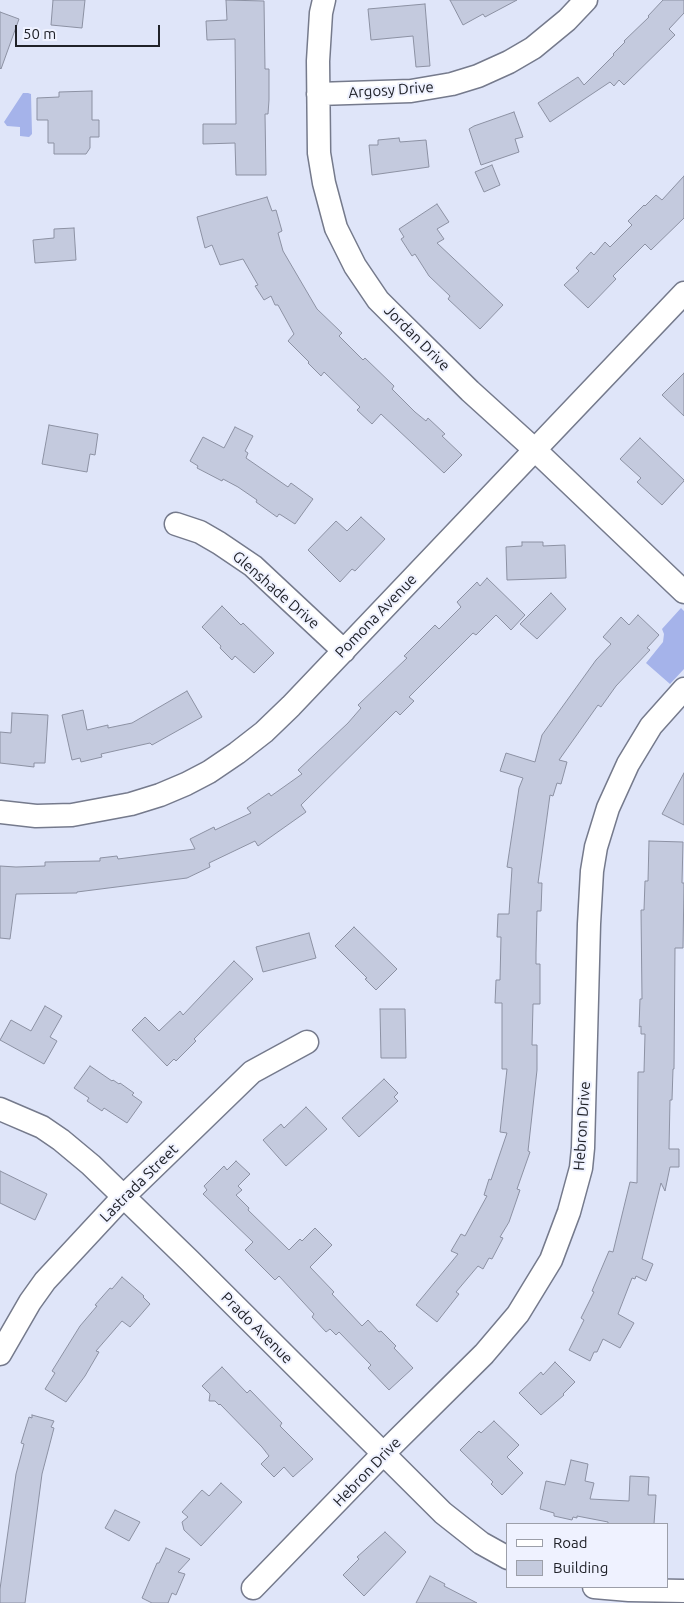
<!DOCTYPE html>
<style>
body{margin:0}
#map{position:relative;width:684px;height:1603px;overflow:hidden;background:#dfe5f9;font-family:Ubuntu,sans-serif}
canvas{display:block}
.legend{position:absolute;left:506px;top:1523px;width:162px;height:65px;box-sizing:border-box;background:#eff2ff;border:1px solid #9c9fa9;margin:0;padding:6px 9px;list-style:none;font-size:15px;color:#202229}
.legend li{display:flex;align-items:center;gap:10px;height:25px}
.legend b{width:25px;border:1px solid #9c9fa9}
.scale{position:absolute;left:15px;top:25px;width:145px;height:22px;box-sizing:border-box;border:2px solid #202229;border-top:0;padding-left:6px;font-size:15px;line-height:18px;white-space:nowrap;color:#202229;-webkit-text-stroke:4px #eff2ff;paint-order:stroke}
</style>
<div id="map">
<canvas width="684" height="1603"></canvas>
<ul class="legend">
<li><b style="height:6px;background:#fff"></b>Road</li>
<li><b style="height:14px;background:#c4cade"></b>Building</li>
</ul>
<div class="scale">50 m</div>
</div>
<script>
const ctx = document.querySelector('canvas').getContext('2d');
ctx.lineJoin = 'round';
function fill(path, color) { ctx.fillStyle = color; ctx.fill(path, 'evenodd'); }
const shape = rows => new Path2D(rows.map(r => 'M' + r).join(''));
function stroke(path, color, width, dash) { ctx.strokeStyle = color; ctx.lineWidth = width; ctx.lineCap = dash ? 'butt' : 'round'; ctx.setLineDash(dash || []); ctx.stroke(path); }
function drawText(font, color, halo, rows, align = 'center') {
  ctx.font = font + ' Ubuntu,sans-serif'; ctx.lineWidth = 4; ctx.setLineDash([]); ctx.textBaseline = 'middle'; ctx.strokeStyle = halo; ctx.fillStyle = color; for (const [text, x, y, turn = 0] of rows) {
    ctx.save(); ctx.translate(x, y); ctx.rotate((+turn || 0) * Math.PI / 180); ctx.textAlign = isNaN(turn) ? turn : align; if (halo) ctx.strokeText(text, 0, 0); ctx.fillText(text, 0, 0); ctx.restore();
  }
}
fill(shape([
 [23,93,28,93,31,94,32,134,29,137,20,136,20,127,7,126,4,122],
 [681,608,684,611,684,669,670,684,646,663,663,642,664,634,662,629]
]), '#a5b3ea');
const building = shape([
 [53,0,85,0,82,28,51,25,53,0],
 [226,0,264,1,265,69,269,69,269,100,268,114,265,114,266,175,236,175,235,143,203,144,203,124,236,124,235,39,207,40,206,21,227,20,226,0],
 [450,0,517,0,485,17,483,14,463,25,450,0],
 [663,0,684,0,684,13,669,29,675,35,624,85,619,80,614,86,610,82,550,122,538,103,578,77,584,85,614,55,613,54,625,42,624,41,649,17,648,16,663,0],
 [425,4,430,66,416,67,413,36,371,40,368,9,425,4],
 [0,12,19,19,1,69,0,68,0,12],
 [92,91,92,120,99,120,99,137,90,137,90,148,86,154,54,154,54,143,48,143,48,120,37,120,37,98,59,97,59,92,92,91],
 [514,112,523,137,515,139,519,152,481,165,469,129,474,126,514,112],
 [399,138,400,142,426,140,429,167,372,175,369,145,378,145,378,140,399,138],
 [492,165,500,185,484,192,475,172,492,165],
 [684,176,684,218,651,250,645,244,613,276,616,279,588,308,564,285,579,271,576,268,591,252,594,255,605,242,610,247,632,225,628,221,644,205,645,206,656,195,662,200,684,176],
 [267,197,272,211,276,210,282,231,278,233,283,251,317,309,342,333,339,336,363,360,365,358,394,386,392,389,415,412,426,421,428,418,445,434,442,436,462,455,444,473,381,414,372,424,357,410,360,407,324,372,321,376,308,363,309,362,288,341,294,334,278,305,275,305,271,296,264,300,255,286,258,285,243,259,220,265,212,245,205,248,197,217,267,197],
 [437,204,449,222,437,229,444,239,437,243,503,305,480,329,448,299,450,296,429,276,415,254,412,256,401,239,404,237,399,229,437,204],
 [74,228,76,260,35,263,33,240,54,238,54,229,74,228],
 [684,373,684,416,662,395,684,373],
 [49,425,98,434,95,455,90,454,87,472,42,464,49,425],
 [235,427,253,436,245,451,248,453,246,458,288,487,291,483,313,499,295,524,281,515,279,514,277,517,256,502,257,500,238,487,223,479,222,481,197,468,198,466,190,461,203,437,224,448,235,427],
 [640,438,684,480,684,481,662,505,637,482,641,478,620,459,640,438],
 [361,517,385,539,355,571,352,569,340,582,308,550,336,521,347,531,361,517],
 [522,542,543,542,543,546,565,545,566,578,507,580,506,547,522,546,522,542],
 [487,578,525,615,511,630,496,615,476,635,473,633,409,697,414,701,400,715,396,711,390,717,301,805,306,812,258,846,255,841,209,863,210,867,187,878,77,892,77,893,16,894,10,939,0,938,0,866,16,867,45,866,45,862,100,861,100,858,117,856,118,859,195,849,190,839,214,827,215,830,251,813,247,808,269,793,271,796,302,774,298,770,348,723,361,708,358,705,407,658,404,656,435,625,439,629,461,607,457,602,477,582,480,586,487,578],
 [551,593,566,609,537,639,520,624,551,593],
 [222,606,241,625,243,623,274,653,254,673,235,656,232,660,220,648,221,646,202,627,222,606],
 [638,615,659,635,647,648,650,650,616,686,601,707,598,705,559,760,567,762,561,784,557,783,553,796,550,795,538,883,542,883,541,911,537,911,536,953,536,964,540,964,540,1004,533,1004,532,1045,537,1045,537,1070,528,1151,530,1152,517,1189,520,1190,509,1222,500,1237,503,1238,492,1259,489,1258,483,1269,478,1266,456,1292,459,1294,437,1322,416,1305,458,1254,451,1251,461,1234,465,1236,487,1196,484,1195,489,1179,491,1180,507,1133,500,1132,507,1069,502,1069,502,1003,495,1003,496,980,500,980,501,937,497,937,498,914,509,914,512,868,507,867,519,788,523,778,500,771,506,753,535,762,542,735,596,660,611,644,603,637,621,617,629,625,638,615],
 [187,691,202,717,152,745,150,743,101,754,102,757,81,762,80,758,72,760,62,715,83,710,87,730,108,725,108,728,132,723,187,691],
 [12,713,48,715,45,763,34,763,34,767,0,763,0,732,11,733,12,713],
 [684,773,684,825,662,814,684,773],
 [649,841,683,842,682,883,684,883,683,948,675,948,674,1069,673,1069,672,1100,670,1100,669,1149,679,1149,679,1167,670,1167,665,1191,661,1183,642,1259,653,1264,646,1281,636,1276,635,1279,632,1278,618,1314,634,1323,620,1348,603,1339,597,1352,594,1352,590,1361,569,1350,584,1320,581,1318,594,1292,592,1291,609,1251,613,1252,630,1182,637,1183,638,1072,644,1072,645,1034,641,1034,641,1026,639,1027,640,999,642,999,641,910,644,910,645,881,648,881,649,841],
 [354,927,397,969,376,990,365,979,367,978,335,946,354,927],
 [309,933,316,958,263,972,256,947,309,933],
 [234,961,253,979,194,1039,196,1041,176,1061,174,1059,167,1066,132,1030,145,1017,159,1031,180,1011,183,1015,234,961],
 [45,1006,62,1016,50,1037,57,1041,44,1064,0,1040,11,1020,31,1031,45,1006],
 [380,1009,405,1009,406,1058,381,1058,380,1009],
 [90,1066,112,1081,113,1080,119,1084,120,1083,134,1093,132,1095,142,1102,127,1123,104,1108,102,1111,87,1101,89,1098,74,1088,90,1066],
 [384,1079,398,1093,394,1097,398,1101,359,1137,342,1118,384,1079],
 [306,1107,327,1129,286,1166,263,1140,281,1124,284,1128,306,1107],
 [236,1161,250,1174,238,1186,242,1190,236,1195,249,1208,248,1210,289,1250,300,1239,302,1241,315,1228,332,1245,310,1267,334,1292,332,1294,362,1326,368,1320,379,1332,381,1331,396,1346,394,1348,413,1368,389,1390,368,1368,371,1365,339,1332,336,1335,330,1329,326,1332,312,1317,314,1314,279,1276,275,1280,245,1250,253,1242,203,1194,207,1190,204,1186,224,1166,227,1170,236,1161],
 [0,1171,47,1194,35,1220,0,1203,0,1171],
 [122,1277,144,1296,143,1297,150,1304,130,1327,122,1321,96,1351,99,1352,85,1376,66,1402,45,1389,55,1373,52,1371,80,1326,97,1306,95,1305,110,1288,112,1289,122,1277],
 [555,1362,575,1382,563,1394,564,1395,541,1415,519,1393,541,1372,543,1375,555,1362],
 [222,1367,247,1393,250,1390,282,1423,280,1426,313,1459,293,1477,284,1467,274,1477,261,1464,269,1456,262,1447,220,1404,219,1405,215,1401,209,1401,210,1394,202,1386,222,1367],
 [32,1415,54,1421,51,1427,54,1428,42,1474,25,1603,0,1603,0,1589,16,1474,24,1444,21,1443,29,1417,32,1418,32,1415],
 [494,1421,519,1445,507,1457,523,1473,502,1495,491,1484,493,1482,460,1450,479,1431,481,1433,494,1421],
 [571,1460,588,1464,585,1481,594,1483,590,1499,629,1501,630,1476,649,1477,648,1495,656,1495,654,1524,608,1524,608,1522,577,1516,577,1518,573,1517,572,1520,554,1516,554,1513,540,1509,546,1481,565,1485,571,1460],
 [221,1483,242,1502,201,1546,184,1530,182,1522,188,1517,182,1512,202,1490,209,1496,221,1483],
 [115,1510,140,1522,129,1541,105,1528,115,1510],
 [385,1532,406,1552,364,1596,343,1575,359,1559,357,1557,385,1532],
 [166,1548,190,1559,178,1572,185,1574,176,1595,172,1593,168,1603,152,1603,142,1598,157,1563,159,1563,166,1548],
 [430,1576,445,1584,444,1586,477,1603,416,1603,430,1576]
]);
fill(building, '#c4cade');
stroke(building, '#8c91a3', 1);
const minor = shape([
 [324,0,321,13,318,61,319,153,324,183,336,228,355,266,378,300,389,311,470,391,534,449,684,592],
 [318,94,411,91,452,84,478,76,509,62,533,48,567,20,586,0],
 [176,524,200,532,219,543,253,566,344,651],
 [0,812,36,816,72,815,131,804,160,795,186,784,209,772,237,753,264,732,291,706,684,293],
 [0,1109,42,1127,61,1140,91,1165,190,1261,443,1513,481,1543,508,1558],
 [0,1354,30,1302,45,1281,124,1196,252,1072,307,1042],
 [594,1587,629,1590,684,1591],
 [253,1588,383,1454,484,1354,518,1314,551,1260,569,1212,581,1168,583,1148,589,924,592,871,596,847,608,808,628,764,651,726,684,689]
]);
stroke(minor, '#757a8c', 25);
stroke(minor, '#fff', 22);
drawText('15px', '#202229', '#eff2ff', [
 ["Argosy Drive",391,90,-4],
 ["Jordan Drive",417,338,45],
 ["Glenshade Drive",276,590,41],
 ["Pomona Avenue",376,616,-46],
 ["Hebron Drive",582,1126,-86],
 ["Lastrada Street",139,1183,-45],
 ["Prado Avenue",257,1328,45],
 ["Hebron Drive",367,1472,-46]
]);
</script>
